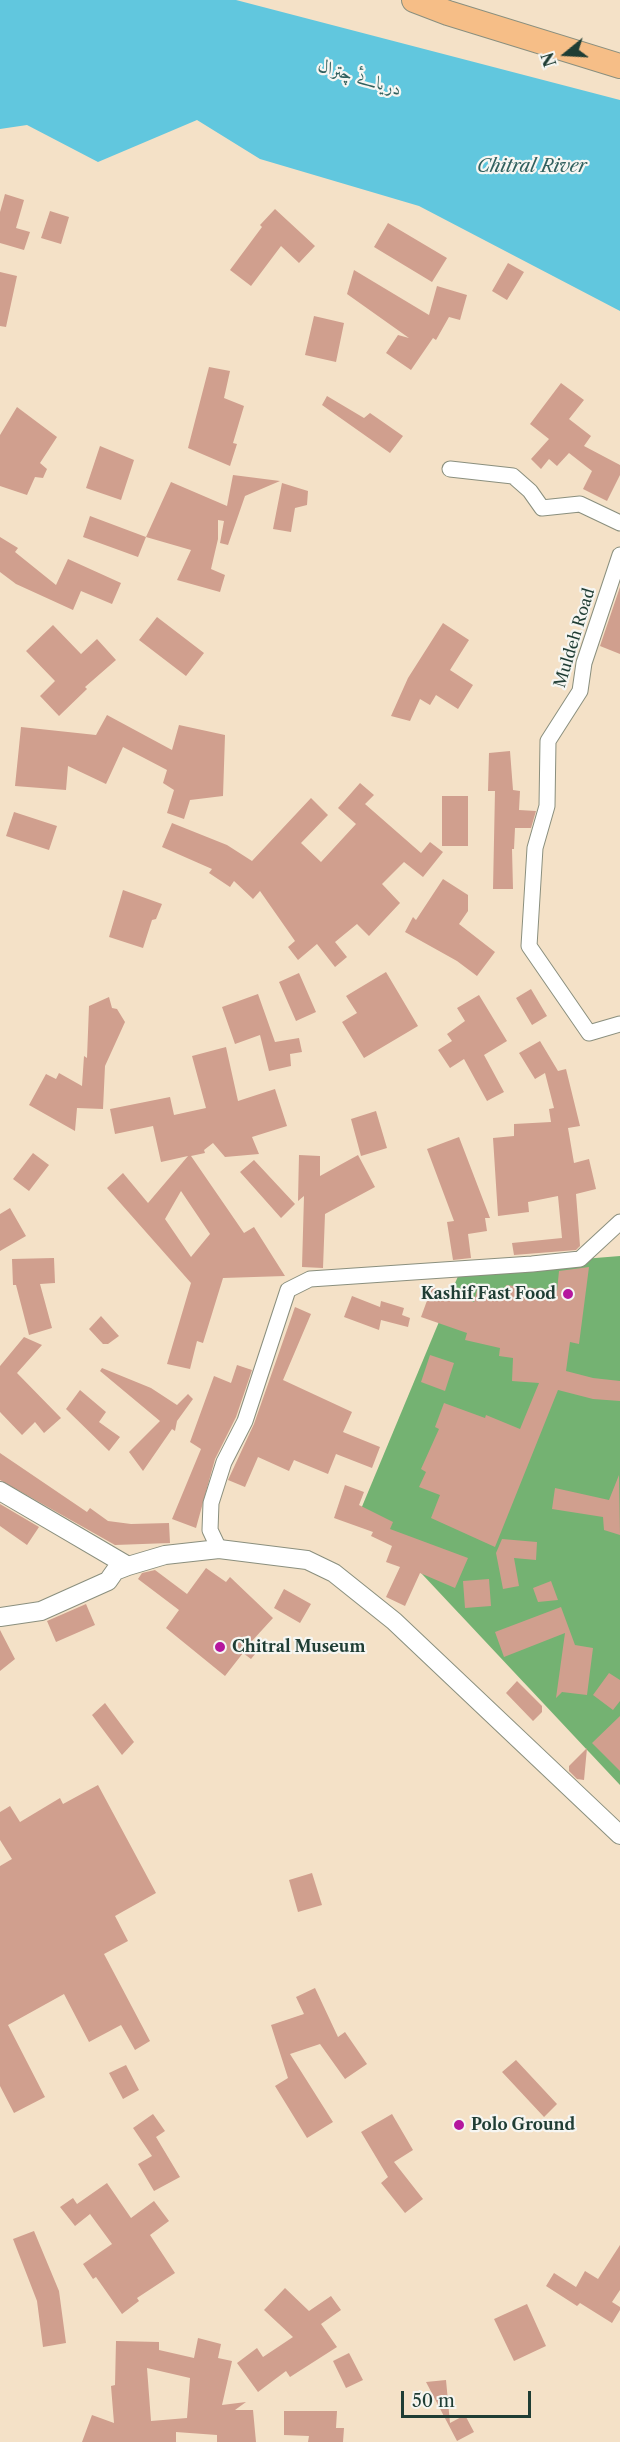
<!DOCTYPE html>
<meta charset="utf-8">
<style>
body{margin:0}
#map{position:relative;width:620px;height:2442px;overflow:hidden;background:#f4e1c7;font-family:"Libre Caslon Text",serif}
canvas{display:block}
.north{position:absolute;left:536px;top:24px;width:60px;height:60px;-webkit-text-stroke:4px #f6f6f2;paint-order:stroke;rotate:252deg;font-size:16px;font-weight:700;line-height:24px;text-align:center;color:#1f3d34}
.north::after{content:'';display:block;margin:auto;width:21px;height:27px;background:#1f3d34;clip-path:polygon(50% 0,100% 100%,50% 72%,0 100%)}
.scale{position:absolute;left:401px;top:2391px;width:130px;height:27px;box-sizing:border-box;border:3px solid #1f3d34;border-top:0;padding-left:8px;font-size:18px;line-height:21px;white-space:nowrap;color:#1f3d34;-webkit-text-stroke:4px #f6f6f2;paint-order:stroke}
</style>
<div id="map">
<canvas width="620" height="2442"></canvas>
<div class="north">N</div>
<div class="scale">50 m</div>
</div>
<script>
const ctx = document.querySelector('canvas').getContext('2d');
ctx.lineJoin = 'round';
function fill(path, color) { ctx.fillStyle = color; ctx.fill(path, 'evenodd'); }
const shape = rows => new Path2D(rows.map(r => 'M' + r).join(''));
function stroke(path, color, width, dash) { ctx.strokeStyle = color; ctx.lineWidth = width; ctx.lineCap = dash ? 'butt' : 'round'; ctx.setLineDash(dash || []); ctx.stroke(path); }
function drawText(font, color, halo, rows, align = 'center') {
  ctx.font = font + ' "Libre Caslon Text",Amiri,serif'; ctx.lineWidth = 4.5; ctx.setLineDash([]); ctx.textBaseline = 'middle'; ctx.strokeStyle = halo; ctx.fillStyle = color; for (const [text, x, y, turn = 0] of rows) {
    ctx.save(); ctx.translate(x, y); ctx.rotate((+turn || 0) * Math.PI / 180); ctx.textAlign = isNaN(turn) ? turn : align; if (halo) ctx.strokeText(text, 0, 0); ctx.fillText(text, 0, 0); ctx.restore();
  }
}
fill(shape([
 [620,1256,620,1785,361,1509,461,1269]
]), '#74b272');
fill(shape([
 [0,0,236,0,620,100,620,311,419,206,260,159,197,120,98,162,27,125,0,129]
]), '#61c7de');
fill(shape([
 [5,194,24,200,16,228,30,232,24,250,0,243,0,212],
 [275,209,315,246,299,263,281,246,251,286,230,270,262,227,260,225],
 [50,211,69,217,61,244,41,238],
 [388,223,447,258,432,282,374,247],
 [508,263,524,272,507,300,492,291],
 [354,270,429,315,437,286,467,295,460,320,449,317,436,340,433,338,411,370,386,353,398,335,409,338,347,294],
 [0,272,17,276,6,327,0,326],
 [314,316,344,323,336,362,305,355],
 [209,367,230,371,224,398,244,406,233,443,237,444,230,466,188,448],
 [561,383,584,400,569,419,591,436,584,446,620,465,620,475,607,501,583,489,592,471,569,453,557,466,549,459,541,469,531,459,549,439,530,424],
 [327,396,364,418,370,413,403,436,390,453,322,405],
 [17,407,57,437,40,463,47,469,43,478,35,477,27,495,0,486,0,435],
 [100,446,134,460,121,500,86,488],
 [233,475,280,481,245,496,228,545,220,543,224,521,218,520,218,539,211,569,225,575,220,592,177,580,191,550,146,537,171,482,227,506],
 [282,483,308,491,307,505,295,508,291,532,273,529],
 [90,516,146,537,138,557,83,537],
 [0,537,18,548,15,552,56,585,68,559,121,583,112,604,81,591,73,610,16,584,0,572],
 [620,587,620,654,600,646],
 [157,617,204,653,186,676,139,640],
 [443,623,469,640,450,670,473,685,458,709,436,695,430,705,420,699,410,721,391,716,408,678],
 [53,625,81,654,97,639,116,660,85,687,87,689,59,716,40,696,55,681,26,651],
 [107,715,172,750,179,725,225,735,223,796,190,800,184,819,167,813,174,790,163,783,167,770,123,747,106,784,68,766,66,790,15,786,21,727,96,735],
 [510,751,513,790,520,791,519,810,536,811,531,828,515,828,514,849,512,849,513,889,493,889,495,791,488,791,489,753],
 [360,783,374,795,365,804,421,853,430,842,443,852,423,877,404,862,382,884,400,903,369,936,357,924,335,942,347,957,335,967,317,944,298,960,288,947,295,941,260,891,253,899,234,881,230,887,209,873,212,869,162,847,172,823,227,845,252,861,311,798,328,815,301,843,321,862,356,824,338,808],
 [442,796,468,796,468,846,442,846],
 [14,812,57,826,49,850,6,836],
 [443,879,468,895,468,911,459,924,495,952,477,976,457,961,405,932,413,917,416,920],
 [123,890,162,904,156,919,152,920,143,948,109,937],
 [386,972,418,1026,364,1058,342,1022,357,1013,346,996],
 [299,973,316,1012,296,1021,279,982],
 [531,989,547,1016,532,1025,516,998],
 [258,994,275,1042,299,1038,302,1052,290,1054,291,1066,269,1071,260,1035,235,1044,222,1007],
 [479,995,507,1041,484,1055,504,1092,487,1101,464,1059,450,1068,438,1050,452,1041,447,1034,465,1021,457,1008],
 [109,997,112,1008,117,1009,125,1022,105,1066,103,1109,77,1108,75,1131,29,1105,46,1074,56,1079,59,1073,82,1086,84,1056,87,1058,89,1006],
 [540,1041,558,1071,566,1069,580,1126,568,1128,574,1163,589,1159,596,1189,576,1194,580,1246,576,1250,514,1255,512,1243,562,1238,558,1196,528,1202,529,1212,498,1216,493,1138,514,1136,514,1124,551,1122,549,1109,554,1108,545,1073,535,1079,519,1053],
 [226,1047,238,1101,275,1089,287,1126,252,1137,259,1154,225,1157,213,1143,204,1150,205,1153,191,1156,244,1233,254,1227,285,1276,223,1278,203,1343,197,1341,190,1369,167,1364,191,1283,107,1188,123,1173,148,1203,188,1156,161,1162,153,1126,115,1134,110,1109,170,1097,174,1115,206,1108,192,1056],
 [181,1191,210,1234,191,1257,165,1219],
 [376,1111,387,1148,361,1156,351,1119],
 [459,1137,490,1218,485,1218,487,1231,468,1234,471,1258,453,1260,447,1222,454,1221,427,1149],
 [33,1153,49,1165,29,1191,13,1179],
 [299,1155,320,1156,320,1176,358,1155,375,1187,325,1214,323,1268,302,1267,304,1196,298,1201],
 [254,1160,295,1204,281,1218,240,1172],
 [10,1208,26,1236,0,1251,0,1214],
 [54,1258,55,1283,40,1284,52,1328,29,1335,16,1285,13,1285,12,1259],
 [589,1267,579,1344,570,1342,566,1371,593,1378,620,1381,620,1401,593,1399,558,1390,495,1547,431,1518,440,1495,419,1487,426,1472,421,1469,439,1429,435,1427,444,1403,485,1418,486,1415,520,1429,539,1383,512,1381,513,1358,499,1356,500,1348,465,1340,467,1333,421,1317,432,1287,474,1302,477,1290,505,1297,506,1285,557,1291,559,1271],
 [352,1296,380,1307,381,1301,404,1308,402,1315,410,1318,408,1327,381,1320,379,1330,344,1317],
 [295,1307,311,1314,283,1380,352,1412,343,1432,380,1447,372,1468,336,1454,328,1474,294,1460,289,1471,258,1457,245,1487,228,1480,254,1424],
 [101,1316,119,1336,108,1344,103,1344,89,1329],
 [24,1337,42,1345,17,1373,61,1418,44,1433,35,1422,22,1435,0,1412,0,1366],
 [430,1355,454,1363,445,1391,421,1382],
 [237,1365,252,1370,236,1417,215,1459,196,1528,172,1519,201,1449,190,1442,214,1376,231,1383],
 [102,1368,151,1388,177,1405,188,1394,193,1399,177,1421,175,1431,172,1429,143,1471,129,1452,160,1421,100,1371],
 [80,1390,106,1412,99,1422,120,1437,109,1451,66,1409],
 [0,1453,87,1512,90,1508,108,1521,131,1524,169,1523,170,1543,115,1545,0,1480],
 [619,1475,620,1535,604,1530,603,1517,552,1509,555,1488,609,1500],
 [345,1485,364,1492,359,1505,393,1522,390,1529,468,1558,455,1588,420,1573,405,1606,386,1597,400,1567,386,1562,392,1546,371,1536,373,1532,334,1518],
 [0,1504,39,1527,27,1545,0,1526],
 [502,1539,537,1542,536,1560,514,1558,519,1586,503,1589,496,1553],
 [206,1568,226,1582,230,1577,273,1618,252,1641,260,1648,251,1659,243,1653,225,1676,166,1628,179,1610,138,1579,142,1573,155,1570,187,1594],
 [489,1579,491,1606,465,1608,463,1581],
 [551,1581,558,1600,538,1602,533,1588],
 [284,1589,311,1604,300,1623,274,1608],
 [86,1604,95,1625,56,1642,47,1621],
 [561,1607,575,1645,593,1648,587,1695,562,1692,556,1698,565,1633,504,1657,495,1632],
 [0,1630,15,1659,0,1671],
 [609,1673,620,1680,620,1701,613,1710,593,1695],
 [517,1681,542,1706,542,1712,533,1721,506,1693],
 [105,1703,134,1742,122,1755,92,1715],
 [620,1716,620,1771,592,1743],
 [587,1748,584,1780,577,1779,569,1771,569,1766],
 [98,1785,156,1893,115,1916,128,1941,104,1954,150,2041,135,2050,121,2025,89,2042,64,1994,8,2025,45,2097,14,2113,0,2086,0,1866,12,1859,0,1840,0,1812,10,1806,20,1822,60,1798,63,1804],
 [312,1873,322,1905,298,1912,289,1880],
 [315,1988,338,2037,345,2032,367,2064,345,2079,320,2044,290,2054,333,2122,307,2138,275,2086,288,2078,271,2025,304,2014,296,1997],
 [516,2060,557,2104,544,2117,502,2072],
 [126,2065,139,2090,123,2099,109,2073],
 [153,2114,165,2131,156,2137,180,2177,154,2191,138,2164,152,2156,133,2128],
 [392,2114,413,2150,394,2162,423,2199,405,2213,381,2183,388,2177,361,2132],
 [107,2183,131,2218,154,2201,169,2221,150,2235,175,2273,137,2298,139,2301,122,2314,96,2277,93,2279,83,2264,112,2244,90,2214,75,2226,60,2207,73,2198,77,2204],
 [34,2231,59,2291,66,2343,43,2347,37,2301,13,2239],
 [620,2245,620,2290,612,2302,620,2307,620,2310,612,2323,580,2303,577,2306,546,2286,554,2273,576,2287,585,2271,598,2279],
 [285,2288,309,2311,331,2296,341,2310,321,2324,337,2347,290,2377,286,2371,258,2392,237,2363,257,2348,263,2357,293,2337,264,2310],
 [527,2304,546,2346,514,2361,494,2319],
 [198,2338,221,2344,218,2358,232,2361,222,2405,246,2402,235,2410,253,2410,256,2442,217,2442,217,2435,176,2432,176,2442,82,2442,92,2415,114,2423,111,2386,115,2385,116,2341,159,2342,159,2350,194,2358],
 [147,2368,190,2378,187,2418,151,2421],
 [349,2353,363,2380,346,2388,333,2361],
 [446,2380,450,2423,465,2415,474,2432,457,2441,426,2382],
 [284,2411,337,2411,336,2428,344,2428,343,2442,308,2442,309,2436,284,2435]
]), '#d09f8e');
const minor = shape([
 [450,469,513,476,530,491,542,508,580,504,620,523],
 [620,555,584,663,580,691,548,741,547,806,535,848,529,946,589,1033,620,1024],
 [219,1549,210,1530,211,1503,224,1462,245,1421,288,1290,310,1279,532,1264,580,1259,620,1222]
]);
const tertiary = shape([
 [0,1491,128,1566,165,1555,219,1549,307,1560,334,1573,394,1621,620,1835],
 [0,1617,41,1611,108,1581,115,1571,128,1566]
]);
const trunk = shape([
 [414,0,448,13,620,66]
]);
stroke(minor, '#8a8f7e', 17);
stroke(tertiary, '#8a8f7e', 20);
stroke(trunk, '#8a8f7e', 26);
stroke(minor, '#fff', 15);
stroke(tertiary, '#fff', 18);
stroke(trunk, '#f6be87', 24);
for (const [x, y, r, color] of [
 [568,1294,6,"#b5179e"],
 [220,1647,6,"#b5179e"],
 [459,2125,6,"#b5179e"]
]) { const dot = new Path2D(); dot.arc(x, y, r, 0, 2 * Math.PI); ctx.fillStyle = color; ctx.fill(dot); stroke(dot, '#f6f6f2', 2); }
drawText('16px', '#1f3d34', '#f6f6f2', [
 ["Muldeh Road",575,638,-73]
]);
drawText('bold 16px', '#1f3d34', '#f6f6f2', [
 ["Kashif Fast Food",556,1294,"right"],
 ["Chitral Museum",232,1647],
 ["Polo Ground",471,2125]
], 'left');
drawText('italic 18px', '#30605e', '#f6f6f2', [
 ["دریائے چترال",360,78,17],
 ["Chitral River",532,167]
]);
</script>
